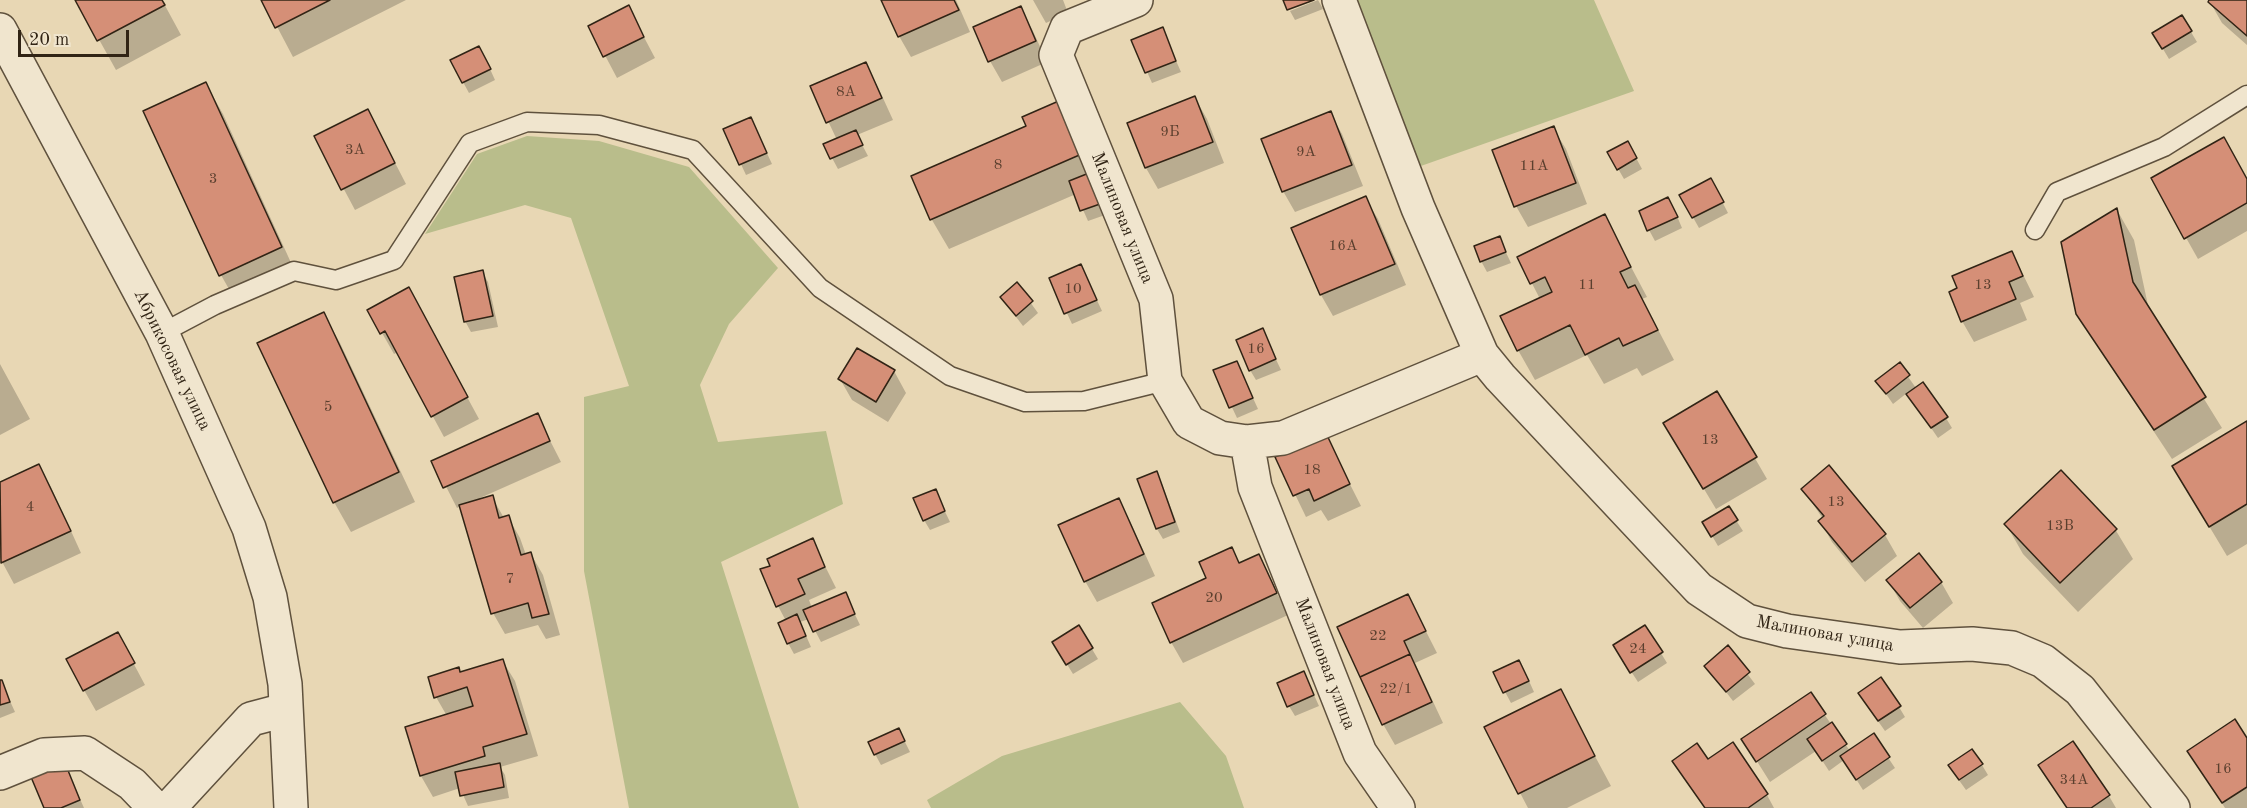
<!DOCTYPE html>
<meta charset="utf-8">
<style>
body{margin:0}
#map{position:relative;width:2247px;height:808px;overflow:hidden;background:#e8d7b4;font-family:"Old Standard TT",serif}
canvas{display:block}
.scale{position:absolute;left:18px;top:30px;width:111px;height:27px;box-sizing:border-box;border:3px solid #312415;border-top:0;padding-left:8px;font-size:18px;line-height:21px;white-space:nowrap;color:#312415;-webkit-text-stroke:4px #f0e5ce;paint-order:stroke}
</style>
<div id="map">
<canvas width="2247" height="808"></canvas>
<div class="scale">20 m</div>
</div>
<script>
const ctx = document.querySelector('canvas').getContext('2d');
ctx.lineJoin = 'round';
function fill(path, color) { ctx.fillStyle = color; ctx.fill(path, 'evenodd'); }
const shape = rows => new Path2D(rows.map(r => 'M' + r).join(''));
function stroke(path, color, width, dash) { ctx.strokeStyle = color; ctx.lineWidth = width; ctx.lineCap = dash ? 'butt' : 'round'; ctx.setLineDash(dash || []); ctx.stroke(path); }
function drawText(font, color, halo, rows, align = 'center') {
  ctx.font = font + ' "Old Standard TT",serif'; ctx.lineWidth = 5; ctx.setLineDash([]); ctx.textBaseline = 'middle'; ctx.strokeStyle = halo; ctx.fillStyle = color; for (const [text, x, y, turn = 0] of rows) {
    ctx.save(); ctx.translate(x, y); ctx.rotate((+turn || 0) * Math.PI / 180); ctx.textAlign = isNaN(turn) ? turn : align; if (halo) ctx.strokeText(text, 0, 0); ctx.fillText(text, 0, 0); ctx.restore();
  }
}
fill(shape([
 [1354,0,1594,0,1634,91,1418,167],
 [527,136,599,141,689,167,778,268,729,324,700,385,718,442,826,431,843,504,721,562,799,808,629,808,584,571,584,397,629,386,571,218,525,205,425,234,477,154],
 [1180,702,1226,756,1244,808,931,808,927,800,1002,756]
]), '#b9bd8b');
fill(shape([
 [77,0,162,0,181,35,116,70],
 [263,0,406,0,293,57],
 [883,0,956,0,970,32,911,57,899,36],
 [1033,0,1063,0,1068,13,1046,23],
 [1318,0,1323,9,1295,20,1290,11],
 [2211,0,2247,0,2247,45,2222,23,2210,2],
 [628,7,655,58,617,78,590,27],
 [1020,8,1032,29,1047,62,1002,82,990,61],
 [2182,17,2197,42,2169,59,2160,44],
 [1162,29,1181,72,1152,83,1133,40],
 [485,58,495,80,469,93,463,82],
 [865,64,877,85,893,120,857,135,868,156,838,169,825,145,837,140,812,87],
 [206,84,223,114,298,278,238,305,221,275],
 [1195,98,1207,119,1224,163,1158,189,1146,168,1129,124],
 [1060,102,1105,215,1088,221,1076,194,949,249,932,220,913,177,1028,127],
 [1330,113,1342,134,1363,186,1295,212,1283,191],
 [751,119,772,164,746,175,725,130],
 [1553,128,1566,149,1587,204,1528,227,1516,206],
 [379,132,406,184,355,210,316,137],
 [1628,143,1642,169,1624,179,1609,153],
 [2153,179,2247,181,2247,231,2198,259],
 [1711,180,1728,213,1699,228,1681,196],
 [1365,198,1378,219,1406,285,1333,316,1321,295,1293,228],
 [1674,209,1682,228,1655,241,1649,230],
 [2117,210,2134,240,2149,310,2222,428,2172,459,2096,344,2078,314],
 [1604,216,1647,297,1642,299,1674,360,1642,376,1637,368,1604,384,1587,355,1535,380,1518,350,1540,299,1519,258],
 [1499,238,1511,263,1487,272,1481,261],
 [2012,252,2034,297,2020,303,2027,320,1974,342,1962,321],
 [1081,266,1102,311,1072,324,1051,279],
 [482,272,488,282,498,327,471,332,465,321],
 [1017,284,1038,313,1023,326,1001,297],
 [369,310,420,310,479,419,444,437,398,352,394,354],
 [323,313,340,343,415,502,351,532,334,502],
 [1262,330,1281,370,1256,380,1250,370],
 [858,350,894,371,906,393,888,422,852,400,840,379],
 [1237,363,1258,409,1237,418,1215,371],
 [0,364,30,419,0,435],
 [1899,364,1916,388,1946,418,1952,428,1938,438,1907,393,1893,404,1877,381],
 [1717,393,1767,479,1716,509,1665,424],
 [537,415,561,462,480,498,481,500,492,497,504,518,508,517,520,538,526,555,531,554,543,575,560,635,546,639,538,625,505,634,493,613,461,506,457,508,433,461],
 [2247,422,2247,544,2227,556,2191,496],
 [1325,435,1361,506,1328,521,1321,510,1306,517,1277,457],
 [39,466,51,487,81,553,14,584,0,558,0,484],
 [1829,467,1885,535,1897,556,1865,582,1832,542,1820,521,1823,519,1803,489],
 [1156,473,1162,484,1180,532,1163,539,1157,529],
 [935,491,950,522,930,530,924,520],
 [1118,500,1130,521,1155,576,1097,602,1085,581],
 [1728,508,1743,531,1718,546,1704,522],
 [2006,524,2115,529,2133,559,2078,612,2023,554],
 [812,540,836,588,809,600,812,608,845,594,860,625,821,642,809,619,800,622,811,647,794,654,788,643,786,621,778,606,772,566],
 [1231,549,1240,564,1258,556,1288,615,1183,663,1171,642,1208,579],
 [1888,580,1941,582,1953,603,1923,628,1900,601],
 [1408,596,1437,653,1415,663,1443,723,1395,745,1383,724],
 [1645,627,1667,663,1638,682,1621,656],
 [1728,648,1755,684,1733,701,1706,666],
 [1092,649,1098,659,1073,674,1060,653],
 [129,655,145,685,96,711,84,690],
 [502,660,515,681,538,756,500,767,505,775,509,798,468,806,460,788,433,797,421,776,447,716,436,697,461,673],
 [1525,672,1534,692,1511,703,1495,673],
 [1304,673,1319,706,1295,716,1289,706],
 [0,679,15,712,0,718],
 [1560,691,1611,786,1567,808,1528,808,1486,728],
 [1810,694,1850,751,1873,735,1895,768,1863,790,1844,760,1829,771,1816,751,1770,782,1743,739],
 [1866,704,1899,707,1905,717,1885,731],
 [904,740,910,752,881,765,875,754],
 [2247,741,2247,808,2225,808,2189,751],
 [1732,744,1767,795,1774,808,1704,808,1674,761,1707,761],
 [65,765,84,808,45,808],
 [1982,765,1988,775,1966,790,1956,776],
 [2040,765,2109,796,2116,808,2066,808]
]), '#0003');
const building = shape([
 [75,0,162,0,165,5,97,41,75,0],
 [261,0,330,0,275,28,261,0],
 [881,0,954,0,959,10,898,37,881,0],
 [1283,0,1314,0,1287,10,1283,0],
 [2209,0,2247,0,2247,36,2208,2,2209,0],
 [629,5,644,37,603,57,588,26,629,5],
 [1021,6,1036,41,988,62,973,27,1021,6],
 [2182,15,2192,31,2162,49,2152,33,2182,15],
 [1163,27,1176,61,1145,73,1131,40,1163,27],
 [479,46,491,69,462,83,450,60,479,46],
 [866,62,882,98,826,123,810,86,866,62],
 [206,82,282,247,219,276,143,111,206,82],
 [1195,96,1213,142,1145,168,1127,123,1195,96],
 [1061,100,1084,153,930,220,911,176,1026,126,1022,117,1061,100],
 [368,109,395,163,341,190,314,136,368,109],
 [1331,111,1352,165,1282,192,1261,139,1331,111],
 [751,117,767,153,739,165,723,129,751,117],
 [1554,126,1576,183,1514,207,1492,150,1554,126],
 [856,130,863,145,830,159,823,144,856,130],
 [2224,137,2247,179,2247,203,2184,239,2151,178,2224,137],
 [1628,141,1637,158,1617,170,1607,152,1628,141],
 [1089,173,1100,204,1080,211,1069,181,1089,173],
 [1711,178,1724,202,1692,218,1679,195,1711,178],
 [1366,196,1395,264,1320,295,1291,228,1366,196],
 [1668,197,1678,217,1647,231,1639,211,1668,197],
 [2117,208,2133,282,2206,397,2154,430,2076,314,2061,242,2117,208],
 [1605,214,1631,267,1620,272,1628,288,1635,285,1658,330,1623,346,1619,338,1585,355,1570,325,1517,351,1500,316,1552,292,1545,277,1530,284,1517,257,1605,214],
 [1500,236,1506,252,1480,262,1474,246,1500,236],
 [2012,251,2023,276,2009,282,2016,299,1961,322,1949,292,1957,288,1952,276,2012,251],
 [1081,264,1097,300,1064,314,1049,278,1081,264],
 [483,270,493,316,464,322,454,277,483,270],
 [1017,282,1033,301,1016,316,1000,297,1017,282],
 [409,287,468,397,431,417,385,331,380,334,367,310,409,287],
 [324,312,399,472,333,503,257,343,324,312],
 [1263,328,1276,359,1249,371,1236,340,1263,328],
 [857,348,895,370,876,402,838,379,857,348],
 [1237,361,1253,398,1229,408,1213,370,1237,361],
 [1900,362,1910,375,1886,394,1875,381,1900,362],
 [1923,382,1948,417,1931,428,1906,394,1923,382],
 [1717,391,1757,457,1703,489,1663,423,1717,391],
 [538,413,550,441,443,488,431,461,538,413],
 [2247,421,2247,504,2209,527,2172,466,2247,421],
 [1326,433,1350,484,1314,501,1309,489,1293,496,1275,457,1326,433],
 [39,464,71,531,1,563,0,482,39,464],
 [1829,465,1886,534,1852,562,1818,521,1824,516,1801,489,1829,465],
 [2061,470,2117,529,2060,583,2004,524,2061,470],
 [1157,471,1175,522,1156,529,1137,479,1157,471],
 [936,489,945,511,923,521,913,498,936,489],
 [493,495,499,518,509,515,521,555,531,552,549,614,532,618,528,603,491,614,459,505,493,495],
 [1119,498,1144,554,1084,582,1058,525,1119,498],
 [1729,506,1738,520,1711,537,1702,522,1729,506],
 [813,538,825,567,798,579,805,594,776,607,760,569,770,566,767,559,813,538],
 [1232,547,1239,563,1259,554,1277,593,1170,643,1152,603,1206,578,1199,562,1232,547],
 [1919,553,1942,582,1910,608,1886,580,1919,553],
 [846,592,855,614,813,632,803,610,846,592],
 [1408,594,1426,631,1404,641,1410,654,1360,677,1337,627,1408,594],
 [797,614,806,636,787,644,778,623,797,614],
 [1079,625,1093,648,1066,665,1052,642,1079,625],
 [1645,625,1663,652,1630,673,1613,645,1645,625],
 [118,632,135,663,83,691,66,659,118,632],
 [1728,645,1750,672,1726,692,1704,666,1728,645],
 [1410,654,1432,702,1382,725,1360,677,1410,654],
 [503,659,527,734,483,747,485,756,420,776,405,727,473,706,467,687,434,698,428,677,459,667,460,672,503,659],
 [1519,660,1529,681,1503,693,1493,672,1519,660],
 [1304,671,1314,695,1287,707,1277,683,1304,671],
 [1881,677,1901,706,1878,721,1858,693,1881,677],
 [0,680,2,680,10,702,0,705,0,680],
 [1561,689,1595,756,1518,794,1484,727,1561,689],
 [1811,692,1826,714,1756,762,1741,739,1811,692],
 [2235,719,2247,738,2247,787,2222,803,2187,751,2235,719],
 [1832,722,1847,744,1822,761,1807,739,1832,722],
 [899,728,905,741,874,755,868,742,899,728],
 [1874,733,1890,757,1856,780,1840,756,1874,733],
 [2073,741,2110,795,2091,808,2067,808,2038,765,2073,741],
 [1733,742,1768,794,1748,808,1705,808,1672,761,1697,743,1708,759,1733,742],
 [1972,749,1983,764,1959,780,1948,765,1972,749],
 [65,763,80,800,61,808,44,808,31,777,65,763],
 [500,763,504,787,460,796,455,772,500,763]
]);
fill(building, '#d58f77');
stroke(building, '#312415', 1.5);
const service = shape([
 [2035,230,2057,192,2164,147,2247,95],
 [162,333,215,305,294,271,336,280,394,260,470,143,527,122,599,125,693,150,820,288,950,376,1025,402,1084,401,1165,381]
]);
const minor = shape([
 [1136,0,1067,28,1056,55,1156,299,1165,381,1189,422,1220,438,1247,442,1283,438,1482,355],
 [1339,0,1418,208,1482,355,1500,377,1699,589,1747,621,1787,631,1900,647,1972,644,2012,648,2043,661,2080,690,2173,808],
 [0,30,162,333,249,528,270,597,285,684,291,808],
 [1247,442,1255,487,1360,753,1398,808],
 [0,773,44,755,85,753,132,784,155,808],
 [169,808,251,719,285,710]
]);
stroke(service, '#5f513d', 21);
stroke(minor, '#5f513d', 36);
stroke(service, '#f0e5ce', 18);
stroke(minor, '#f0e5ce', 33);
drawText('15px', '#5a3f2e', null, [
 ["8А",846,92],
 ["9Б",1170,132],
 ["3А",355,150],
 ["9А",1306,152],
 ["8",998,165],
 ["11А",1534,166],
 ["3",213,179],
 ["16А",1343,246],
 ["11",1587,285],
 ["13",1983,285],
 ["10",1073,289],
 ["16",1256,349],
 ["5",328,407],
 ["13",1710,440],
 ["18",1312,470],
 ["13",1836,502],
 ["4",30,507],
 ["13В",2060,526],
 ["7",510,579],
 ["20",1214,598],
 ["22",1378,636],
 ["24",1638,649],
 ["22/1",1396,689],
 ["16",2223,769],
 ["34А",2074,780]
]);
drawText('18px', '#312415', '#f0e5ce', [
 ["Малиновая улица",1122,218,68],
 ["Абрикосовая улица",172,360,64],
 ["Малиновая улица",1825,634,10],
 ["Малиновая улица",1325,664,69]
]);
</script>
